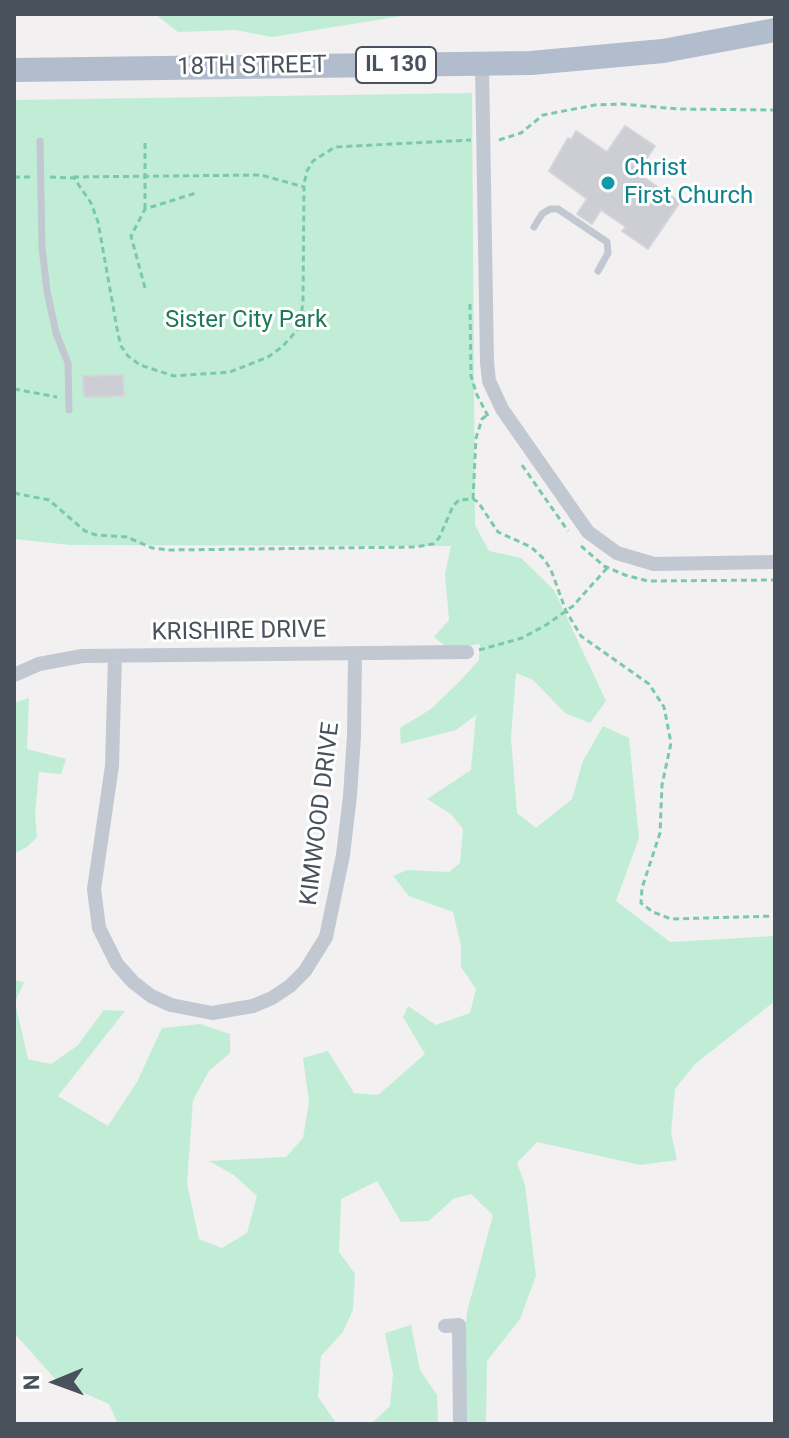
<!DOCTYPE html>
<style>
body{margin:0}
#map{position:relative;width:789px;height:1438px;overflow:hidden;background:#f2f0f0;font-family:Roboto,sans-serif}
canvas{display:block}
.frame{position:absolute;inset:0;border:16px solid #49515c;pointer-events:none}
.north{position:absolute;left:16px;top:1342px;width:80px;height:80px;-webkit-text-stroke:6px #fff;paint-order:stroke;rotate:269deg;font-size:22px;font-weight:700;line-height:32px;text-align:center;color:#49515c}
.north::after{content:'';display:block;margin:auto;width:28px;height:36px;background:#49515c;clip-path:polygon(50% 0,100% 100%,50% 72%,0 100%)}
</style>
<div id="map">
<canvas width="789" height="1438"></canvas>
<div class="frame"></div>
<div class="north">N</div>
</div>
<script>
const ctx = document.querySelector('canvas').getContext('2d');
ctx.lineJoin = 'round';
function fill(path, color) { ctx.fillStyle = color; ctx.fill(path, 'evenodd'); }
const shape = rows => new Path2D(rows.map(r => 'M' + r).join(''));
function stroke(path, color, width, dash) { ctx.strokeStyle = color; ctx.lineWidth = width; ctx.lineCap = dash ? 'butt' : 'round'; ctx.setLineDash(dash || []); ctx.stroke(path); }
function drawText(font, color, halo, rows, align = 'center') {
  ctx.font = font + ' Roboto,sans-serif'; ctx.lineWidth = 6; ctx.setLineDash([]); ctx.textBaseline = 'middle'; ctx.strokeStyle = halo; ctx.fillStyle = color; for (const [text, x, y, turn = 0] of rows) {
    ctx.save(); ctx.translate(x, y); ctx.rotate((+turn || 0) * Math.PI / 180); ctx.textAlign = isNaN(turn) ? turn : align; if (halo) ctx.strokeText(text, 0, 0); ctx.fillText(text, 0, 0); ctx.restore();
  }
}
fill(shape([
 [155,14,414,14,272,37,235,30,178,32],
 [472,93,475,525,489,551,521,558,554,590,606,701,590,723,565,713,533,680,516,673,511,738,517,813,536,828,572,799,583,761,603,726,629,738,639,838,616,901,670,942,775,936,775,1001,695,1064,675,1089,671,1132,677,1160,640,1165,537,1142,517,1163,525,1185,536,1276,520,1319,487,1361,486,1424,464,1424,462,1360,467,1312,493,1215,471,1194,453,1199,429,1221,401,1222,377,1181,341,1199,339,1252,355,1274,353,1310,343,1332,321,1356,318,1397,337,1424,118,1424,109,1404,57,1381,14,1333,14,980,24,982,15,1002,28,1059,51,1064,77,1046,104,1010,125,1011,58,1096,108,1126,137,1082,162,1028,200,1024,230,1034,230,1053,209,1071,193,1100,187,1184,199,1239,222,1248,247,1233,257,1196,234,1175,209,1161,286,1157,303,1138,309,1102,303,1058,328,1051,354,1093,378,1095,425,1054,403,1017,408,1006,436,1025,470,1013,476,989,461,967,461,946,453,912,409,896,393,876,407,870,449,872,460,863,463,829,451,814,427,799,471,770,476,715,456,730,401,744,400,728,431,709,461,680,479,660,480,644,449,649,434,637,449,620,445,574,451,546,71,545,14,539,14,100],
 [29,698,27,749,66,759,61,774,39,772,35,814,37,837,27,847,14,854,14,703],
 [411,1325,420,1370,437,1395,438,1424,371,1424,390,1406,393,1374,385,1333]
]), '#c1edd7');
const building = shape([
 [625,126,655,146,637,173,680,202,648,249,622,231,626,227,601,210,592,224,577,214,587,199,549,171,568,138,571,140,576,131,607,152,625,126],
 [123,375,124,396,84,397,83,376,123,375]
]);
fill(building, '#cdced4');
stroke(building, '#d4d5db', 2);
stroke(shape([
 [499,140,521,133,543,115,595,105,622,104,678,109,775,110],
 [14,177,30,177],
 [50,177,74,178,91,203,98,222,118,334,121,346,128,356,140,365,174,376,230,372,268,357,282,347,299,328,303,303,304,184,307,171,313,161,335,147,471,140],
 [73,177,261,175,304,187],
 [145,209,145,140],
 [145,288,131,236,145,209,196,193],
 [470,304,471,376,477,395,488,416],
 [14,389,57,397],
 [522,465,568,531],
 [14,493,49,500,85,531,96,535,127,537,152,548,168,550,416,547,433,544,439,538,453,506,459,500,473,499,478,502,498,532,531,547,544,559,551,570,566,611,581,636,649,684,664,707,671,743,662,785,660,833,642,888,641,903,653,912,671,919,775,916],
 [473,499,476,438,482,419,487,415],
 [581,546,604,566,625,575,648,581,775,580],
 [479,650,522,638,546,625,573,606,607,568]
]), '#7bc9ac', 3, [6, 4]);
stroke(shape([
 [40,141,42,247,47,291,56,333,68,363,69,410],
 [534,227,542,214,550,209,558,209,607,242,608,253,598,271]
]), '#c1c8d1', 7);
stroke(shape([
 [482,64,487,362,489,381,502,409,588,532,617,553,654,564,775,562],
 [115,656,112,766,94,889,99,928,117,964,133,982,151,996,171,1005,212,1013,253,1006,272,998,290,986,305,971,326,937,343,855,350,796,354,736,355,653],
 [14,675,39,664,82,656,467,652],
 [445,1326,459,1325,460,1424]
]), '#c1c8d1', 14);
stroke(shape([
 [14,70,531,63,663,51,775,30]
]), '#b1bccd', 24);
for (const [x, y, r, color] of [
 [608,183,8,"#0f9aa8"]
]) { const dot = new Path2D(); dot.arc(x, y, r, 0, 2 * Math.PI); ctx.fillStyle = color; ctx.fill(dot); stroke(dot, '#fff', 3); }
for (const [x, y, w] of [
 [396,65,80]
]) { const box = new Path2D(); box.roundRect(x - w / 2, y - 18, w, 36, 6); ctx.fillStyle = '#fff'; ctx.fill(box); stroke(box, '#49515c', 2); }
drawText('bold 22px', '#49515c', null, [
 ["IL 130",396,65]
]);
drawText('24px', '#49515c', '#fff', [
 ["18TH STREET",252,67,-1],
 ["KRISHIRE DRIVE",239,632,-1],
 ["KIMWOOD DRIVE",321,814,-83]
]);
drawText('24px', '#0d838f', '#fff', [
 ["Christ",624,169],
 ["First Church",624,197]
], 'left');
drawText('24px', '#1d7a56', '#fff', [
 ["Sister City Park",246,321]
]);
</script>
